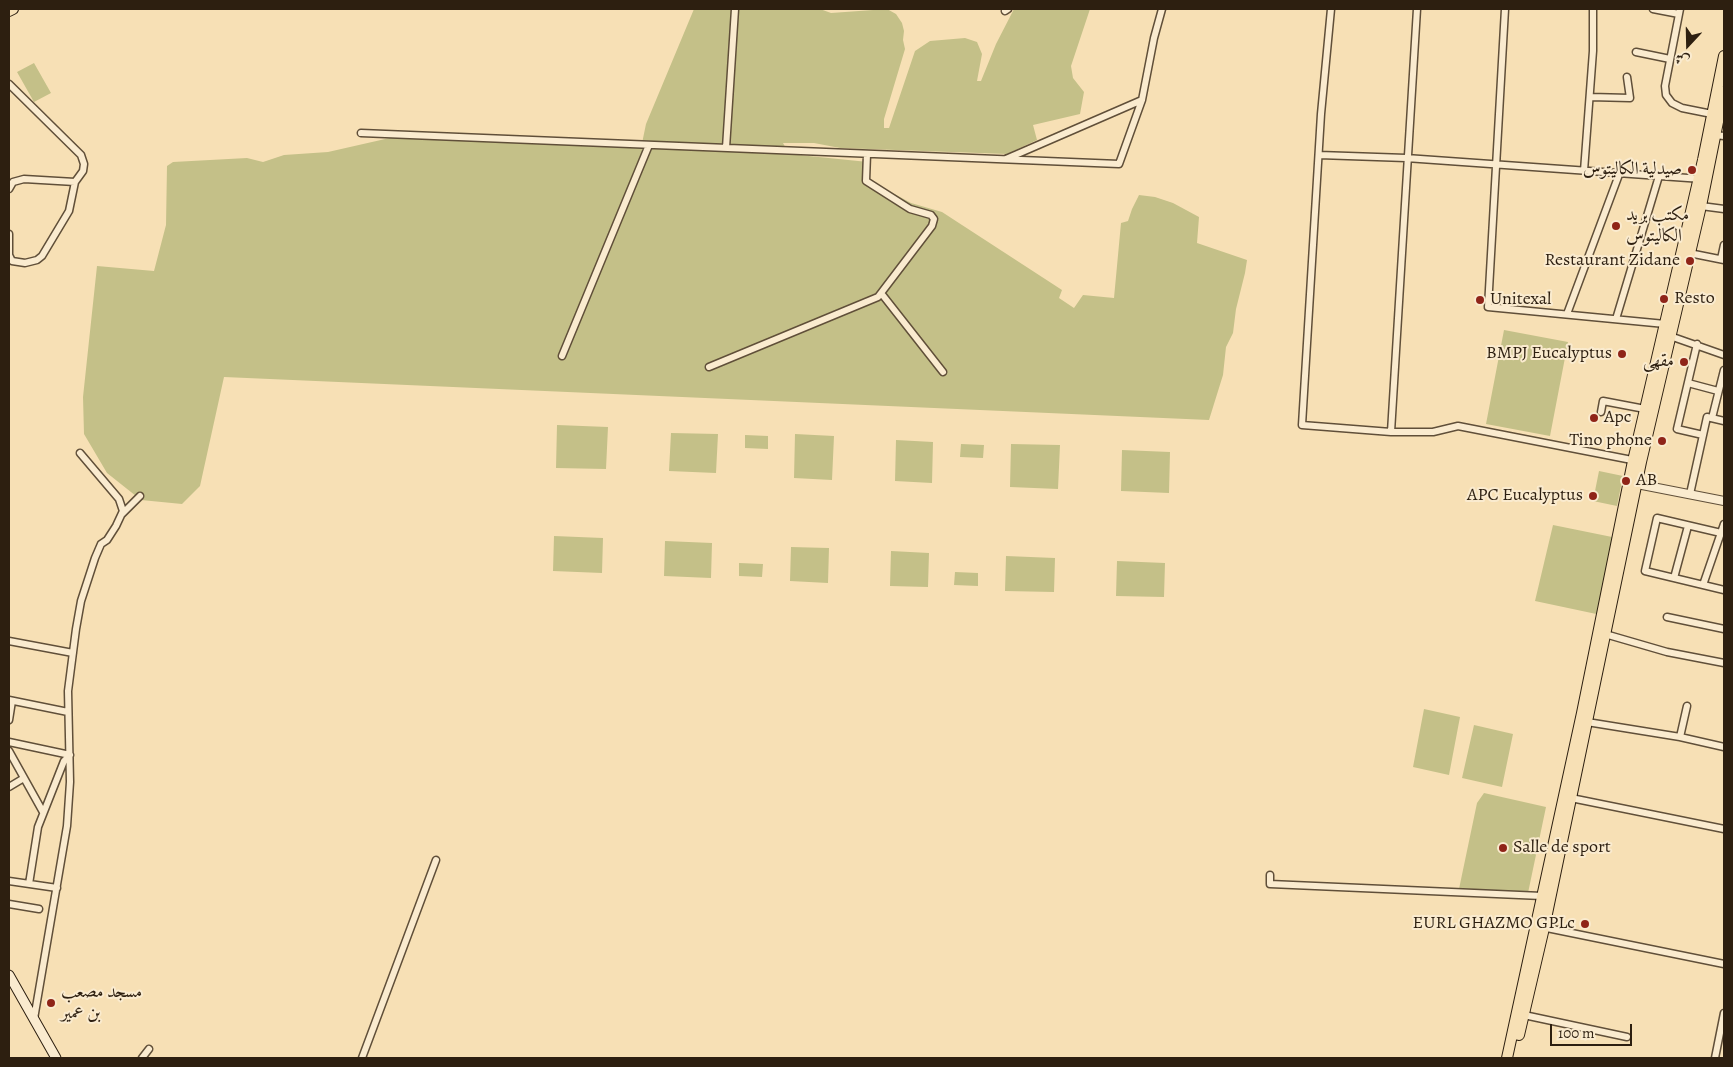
<!DOCTYPE html>
<meta charset="utf-8">
<style>
body{margin:0}
#map{position:relative;width:1733px;height:1067px;overflow:hidden;background:#f7e0b5;font-family:Alegreya,Amiri,serif}
canvas{display:block}
.frame{position:absolute;inset:0;border:10px solid #2d1f10;pointer-events:none}
.north{position:absolute;left:1663px;top:20px;width:50px;height:50px;-webkit-text-stroke:4px #faebcf;paint-order:stroke;rotate:201deg;font-size:14px;font-weight:700;line-height:20px;text-align:center;color:#2d1f10}
.north::after{content:'';display:block;margin:auto;width:18px;height:22px;background:#2d1f10;clip-path:polygon(50% 0,100% 100%,50% 72%,0 100%)}
.scale{position:absolute;left:1550px;top:1024px;width:82px;height:22px;box-sizing:border-box;border:2px solid #2d1f10;border-top:0;padding-left:6px;font-size:15px;line-height:18px;white-space:nowrap;color:#2d1f10;-webkit-text-stroke:4px #faebcf;paint-order:stroke}
</style>
<div id="map">
<canvas width="1733" height="1067"></canvas>
<div class="frame"></div>
<div class="north">ش</div>
<div class="scale">100 m</div>
</div>
<script>
const ctx = document.querySelector('canvas').getContext('2d');
ctx.lineJoin = 'round';
function fill(path, color) { ctx.fillStyle = color; ctx.fill(path, 'evenodd'); }
const shape = rows => new Path2D(rows.map(r => 'M' + r).join(''));
function stroke(path, color, width, dash) { ctx.strokeStyle = color; ctx.lineWidth = width; ctx.lineCap = dash ? 'butt' : 'round'; ctx.setLineDash(dash || []); ctx.stroke(path); }
function drawText(font, color, halo, rows, align = 'center') {
  ctx.font = font + ' Alegreya,Amiri,serif'; ctx.lineWidth = 4; ctx.setLineDash([]); ctx.textBaseline = 'middle'; ctx.strokeStyle = halo; ctx.fillStyle = color; for (const [text, x, y, turn = 0] of rows) {
    ctx.save(); ctx.translate(x, y); ctx.rotate((+turn || 0) * Math.PI / 180); ctx.textAlign = isNaN(turn) ? turn : align; if (halo) ctx.strokeText(text, 0, 0); ctx.fillText(text, 0, 0); ctx.restore();
  }
}
fill(shape([
 [694,9,820,9,831,13,887,9,896,14,902,23,904,31,903,40,905,49,884,119,884,128,889,128,915,51,930,41,965,38,977,42,982,54,977,81,981,81,996,44,1014,9,1090,9,1071,66,1073,78,1084,92,1080,114,1033,125,1037,140,1007,154,840,148,814,143,783,143,789,154,868,162,867,179,911,203,942,212,1062,290,1059,298,1074,308,1083,295,1114,298,1121,223,1128,221,1132,209,1139,195,1155,197,1173,203,1199,217,1197,243,1247,260,1245,273,1236,309,1233,333,1226,347,1223,375,1209,420,224,377,200,486,182,504,141,500,107,473,84,434,83,397,97,266,154,271,166,225,167,166,173,162,247,158,263,162,284,155,328,152,394,137,641,148,646,124],
 [34,63,51,93,34,102,17,72],
 [1504,330,1568,342,1550,436,1486,424],
 [557,425,608,427,606,469,556,468],
 [671,433,718,434,716,473,669,471],
 [795,434,834,436,832,480,794,478],
 [745,435,768,436,768,449,745,448],
 [896,440,933,442,932,483,895,481],
 [961,444,984,445,983,458,960,457],
 [1011,444,1060,445,1058,489,1010,487],
 [1122,450,1170,452,1169,493,1121,491],
 [1599,471,1623,476,1617,506,1593,501],
 [1553,525,1617,538,1601,615,1535,601],
 [554,536,603,538,602,573,553,571],
 [665,541,712,543,711,578,664,576],
 [791,547,829,548,828,583,790,581],
 [891,551,929,553,928,587,890,586],
 [1006,556,1055,558,1054,592,1005,591],
 [1117,561,1165,563,1164,597,1116,596],
 [739,563,763,564,762,577,739,576],
 [955,572,978,573,978,586,954,585],
 [1424,709,1460,717,1449,775,1413,767],
 [1474,725,1513,734,1502,787,1462,778],
 [1484,793,1546,807,1528,893,1459,889,1477,803]
]), '#c4c088');
const minor = shape([
 [1331,9,1321,114,1302,425,1391,432,1433,432,1458,426,1637,461],
 [1505,9,1488,307,1665,324],
 [1653,9,1679,14],
 [1680,9,1665,86,1666,95,1672,103,1682,108,1712,114],
 [1005,11,1008,9],
 [1636,52,1670,59],
 [9,84,81,155,84,164,83,171,75,182,69,211,42,256,37,260,25,263,12,261,9,255,9,234],
 [1590,97,1630,98,1627,77],
 [361,133,1119,164,1142,100,1154,38,1162,9],
 [1715,135,1724,136],
 [726,148,735,9],
 [1319,155,1406,158,1702,179],
 [1006,159,1142,100],
 [1584,171,1593,51,1593,9],
 [9,189,13,182,24,179,75,182],
 [1701,206,1724,209],
 [1689,253,1724,260],
 [1721,259,1724,245],
 [881,293,943,372],
 [1567,314,1620,172],
 [1616,319,1659,176],
 [1670,336,1724,355],
 [1697,344,1677,429,1703,435],
 [562,356,649,145],
 [709,367,878,297,932,226,934,219,931,215,910,209,866,181,867,154],
 [1688,383,1718,391],
 [1601,412,1603,401,1645,409],
 [1712,418,1724,370],
 [1391,432,1417,9],
 [1690,494,1707,417,1724,421],
 [122,514,140,496],
 [1721,533,1657,518,1645,571,1724,590],
 [1674,578,1688,526],
 [1703,585,1724,524],
 [1667,617,1724,629],
 [1605,634,1667,652,1724,663],
 [9,641,73,653],
 [9,700,68,712],
 [9,720,12,701],
 [1587,722,1680,737,1724,747],
 [1680,737,1687,706],
 [9,742,70,755],
 [9,751,43,812],
 [9,787,24,778],
 [1571,798,1724,829],
 [1270,875,1270,884,1542,896],
 [9,881,57,888],
 [29,884,38,827,64,761,70,755],
 [9,904,39,909],
 [1542,927,1724,964],
 [1524,1015,1627,1037],
 [34,1019,67,826,70,782,68,691,76,629,81,601,95,558,101,544,107,540,116,526,123,511,119,499,80,453],
 [142,1058,149,1049],
 [362,1058,436,860],
 [1715,1058,1724,1013]
]);
const tertiary = shape([
 [1637,484,1724,501]
]);
const secondary = shape([
 [9,975,56,1058]
]);
const primary = shape([
 [9,11,13,9],
 [1519,1035,1544,928,1641,462,1701,206,1724,92],
 [1507,1058,1582,713,1633,461,1703,160,1724,56]
]);
stroke(minor, '#604f39', 9);
stroke(tertiary, '#604f39', 10);
stroke(secondary, '#2d1f10', 11);
stroke(primary, '#2d1f10', 12);
stroke(minor, '#faebcf', 6);
stroke(tertiary, '#faebcf', 8);
stroke(secondary, '#faebcf', 9);
stroke(primary, '#f7e0b5', 10);
for (const [x, y, r, color] of [
 [1692,170,5,"#8f2418"],
 [1616,226,5,"#8f2418"],
 [1690,261,5,"#8f2418"],
 [1664,299,5,"#8f2418"],
 [1480,300,5,"#8f2418"],
 [1622,354,5,"#8f2418"],
 [1684,362,5,"#8f2418"],
 [1594,418,5,"#8f2418"],
 [1662,441,5,"#8f2418"],
 [1626,481,5,"#8f2418"],
 [1593,496,5,"#8f2418"],
 [1503,848,5,"#8f2418"],
 [1585,924,5,"#8f2418"],
 [51,1003,5,"#8f2418"]
]) { const dot = new Path2D(); dot.arc(x, y, r, 0, 2 * Math.PI); ctx.fillStyle = color; ctx.fill(dot); stroke(dot, '#faebcf', 2); }
drawText('18px', '#2d1f10', '#faebcf', [
 ["صيدلية الكاليتوس",1682,170],
 ["مكتب بريد",1626,216,"left"],
 ["الكاليتوس",1626,237,"left"],
 ["Restaurant Zidane",1680,261],
 ["Resto",1674,299,"left"],
 ["Unitexal",1490,300,"left"],
 ["BMPJ Eucalyptus",1612,354],
 ["مقهى",1674,362],
 ["Apc",1604,418,"left"],
 ["Tino phone",1652,441],
 ["AB",1636,481,"left"],
 ["APC Eucalyptus",1583,496],
 ["Salle de sport",1513,848,"left"],
 ["EURL GHAZMO GPLc",1575,924],
 ["مسجد مصعب",61,993,"left"],
 ["بن عمير",61,1014,"left"]
], 'right');
</script>
